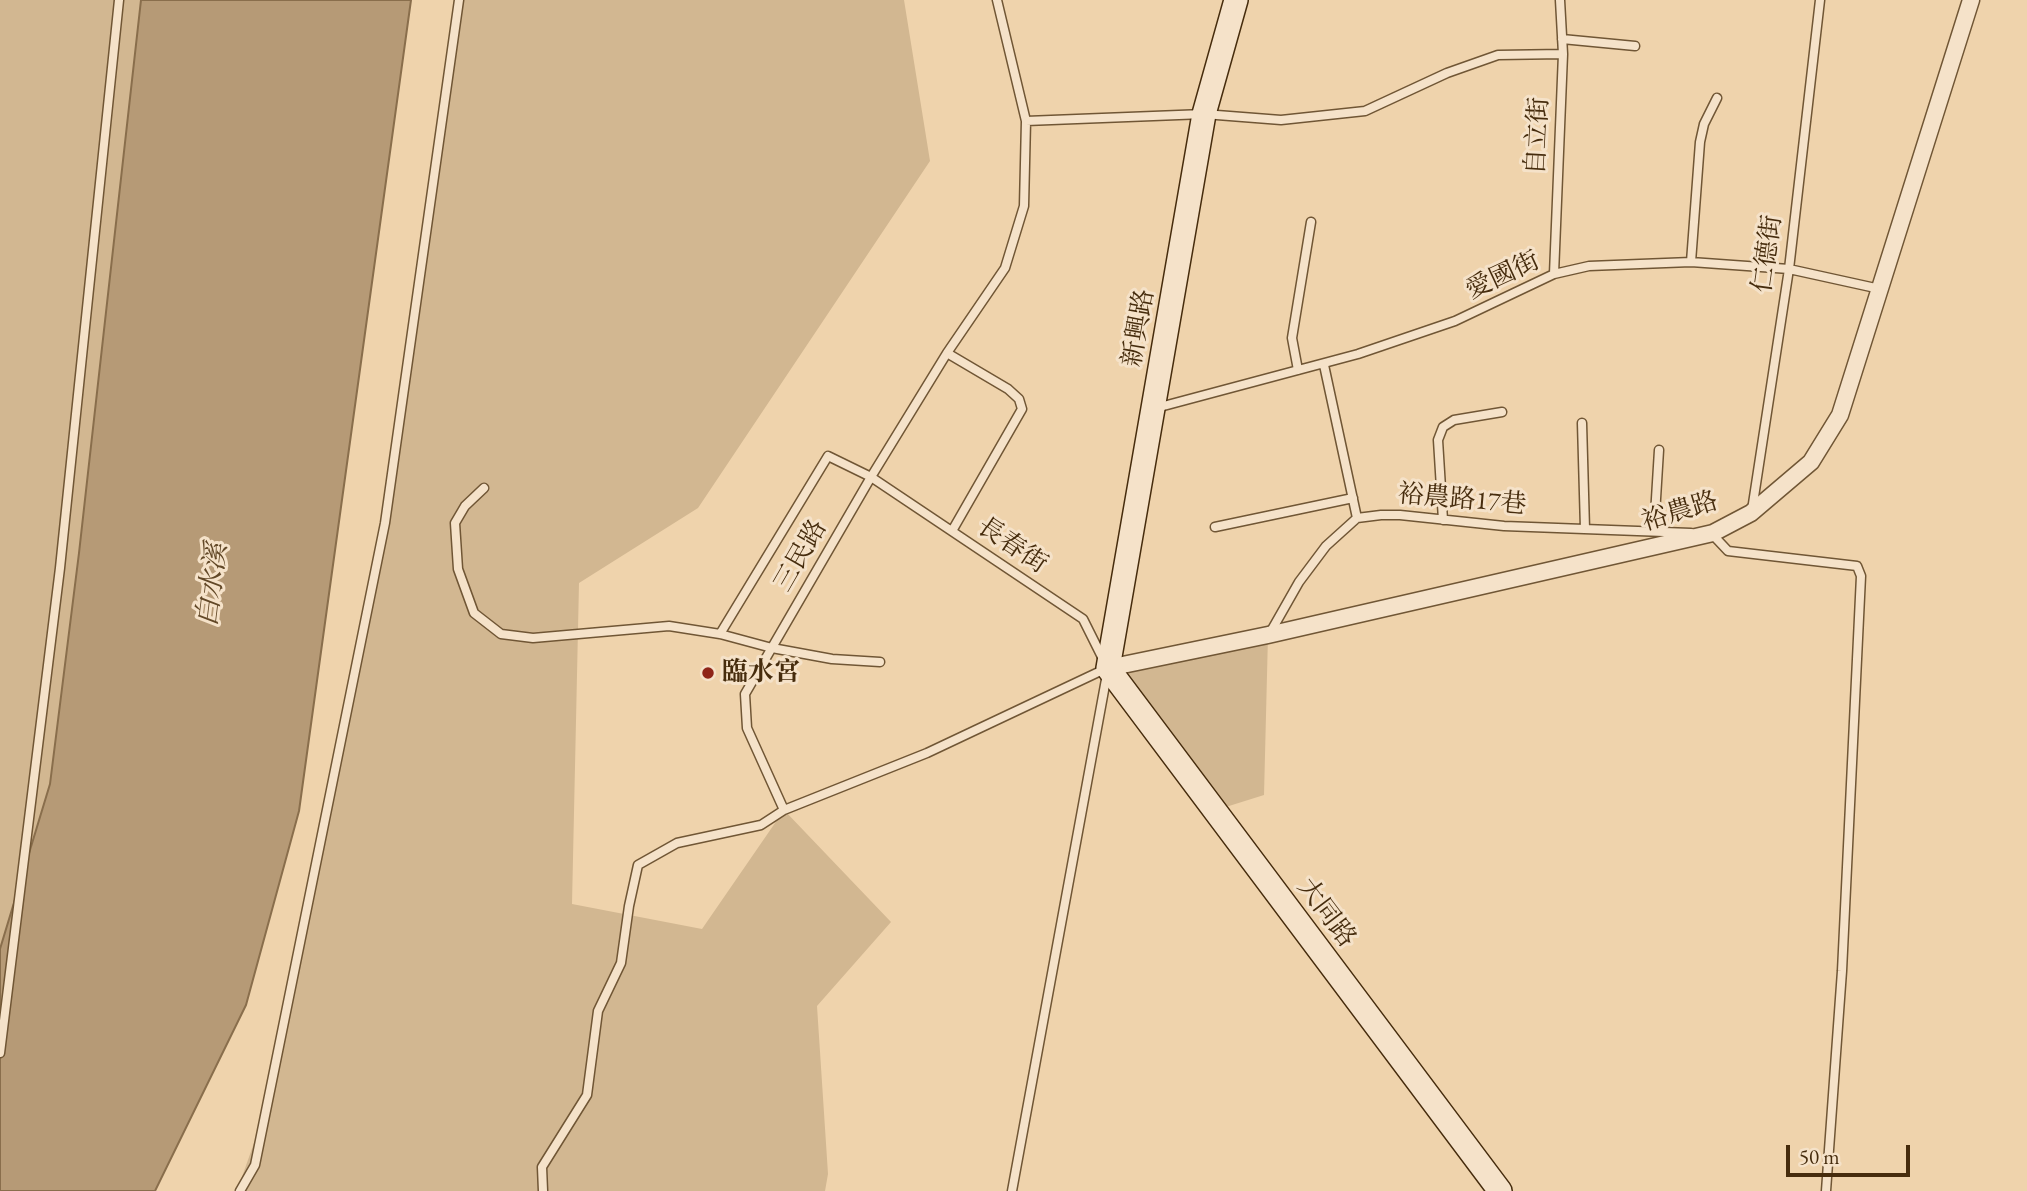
<!DOCTYPE html>
<meta charset="utf-8">
<style>
body{margin:0}
#map{position:relative;width:2027px;height:1191px;overflow:hidden;background:#efd3ac;font-family:"EB Garamond",serif}
canvas{display:block}
.scale{position:absolute;left:1786px;top:1145px;width:124px;height:32px;box-sizing:border-box;border:4px solid #462c0d;border-top:0;padding-left:9px;font-size:21px;line-height:24px;white-space:nowrap;color:#462c0d;-webkit-text-stroke:5px #f5e2c9;paint-order:stroke}
</style>
<div id="map">
<canvas width="2027" height="1191"></canvas>
<div class="scale">50 m</div>
</div>
<script>
const ctx = document.querySelector('canvas').getContext('2d');
ctx.lineJoin = 'round';
function fill(path, color) { ctx.fillStyle = color; ctx.fill(path, 'evenodd'); }
const shape = rows => new Path2D(rows.map(r => 'M' + r).join(''));
function stroke(path, color, width, dash) { ctx.strokeStyle = color; ctx.lineWidth = width; ctx.lineCap = dash ? 'butt' : 'round'; ctx.setLineDash(dash || []); ctx.stroke(path); }
function drawText(font, color, halo, rows, align = 'center') {
  ctx.font = font + ' "EB Garamond","Noto Serif TC",serif'; ctx.lineWidth = 6; ctx.setLineDash([]); ctx.textBaseline = 'middle'; ctx.strokeStyle = halo; ctx.fillStyle = color; for (const [text, x, y, turn = 0] of rows) {
    ctx.save(); ctx.translate(x, y); ctx.rotate((+turn || 0) * Math.PI / 180); ctx.textAlign = isNaN(turn) ? turn : align; if (halo) ctx.strokeText(text, 0, 0); ctx.fillText(text, 0, 0); ctx.restore();
  }
}
fill(shape([
 [0,0,141,0,79,553,50,784,0,949],
 [454,0,904,0,930,161,698,508,579,583,572,904,702,929,784,810,891,922,817,1006,828,1174,825,1191,237,1191,278,1075,328,823,394,460],
 [1268,635,1264,795,1213,811,1113,670]
]), '#d2b791');
const water = shape([
 [141,0,411,0,299,811,246,1005,155,1191,0,1191,0,949,50,784,79,553,141,0]
]);
fill(water, '#b69a76');
stroke(water, '#896e4c', 2);
const lane = shape([
 [997,0,1026,121,1024,206,1005,268,947,353,871,477,745,694,747,728,784,810,927,753,1105,669],
 [1562,39,1635,46],
 [1026,121,1204,114,1281,120,1365,111,1447,73,1498,55,1563,54],
 [1691,262,1700,142,1704,124,1717,98],
 [1554,274,1563,54,1560,0],
 [947,353,1008,389,1019,399,1022,409,952,531],
 [1324,365,1357,518],
 [1298,370,1292,338,1311,222],
 [1156,408,1358,354,1455,321,1554,274,1589,266,1691,262,1789,269,1880,289],
 [1582,423,1585,529],
 [484,488,465,506,455,523,458,569,474,613,501,634,533,638,669,626,720,634,772,648,832,659,880,662],
 [1752,510,1789,269,1820,0],
 [1443,520,1438,440,1443,427,1454,420,1502,412],
 [1215,527,1353,498],
 [1654,531,1659,450],
 [1711,533,1728,551,1857,566,1861,576,1842,971,1826,1191],
 [1270,633,1299,582,1326,546,1357,518,1381,515,1400,515,1504,526,1691,533],
 [720,634,828,456,871,477,1083,619,1103,659],
 [0,1053,60,568,119,0],
 [240,1191,255,1165,385,523,459,0],
 [543,1191,542,1167,587,1095,598,1011,621,963,629,906,638,865,677,843,761,825,784,810],
 [1012,1191,1107,674]
]);
const street = shape([
 [1108,668,1268,635,1713,533,1751,513,1811,462,1840,415,1971,0]
]);
const secondary = shape([
 [1236,0,1204,114,1108,668,1500,1191]
]);
stroke(lane, '#705635', 11);
stroke(street, '#705635', 19);
stroke(secondary, '#462c0d', 26);
stroke(lane, '#f5e2c9', 8);
stroke(street, '#f5e2c9', 16);
stroke(secondary, '#f5e2c9', 23);
for (const [x, y, r, color] of [
 [708,673,7,"#8f2418"]
]) { const dot = new Path2D(); dot.arc(x, y, r, 0, 2 * Math.PI); ctx.fillStyle = color; ctx.fill(dot); stroke(dot, '#f5e2c9', 2.5); }
drawText('26px', '#462c0d', '#f5e2c9', [
 ["自立街",1538,136,-87],
 ["仁德街",1768,254,-82],
 ["愛國街",1503,276,-25],
 ["新興路",1139,328,-80],
 ["裕農路17巷",1462,500,5],
 ["裕農路",1680,512,-17],
 ["長春街",1012,546,34],
 ["三民路",801,556,-60],
 ["大同路",1326,913,53]
]);
drawText('bold 26px', '#462c0d', '#f5e2c9', [
 ["臨水宮",722,673]
], 'left');
drawText('italic 28px', '#624827', '#f5e2c9', [
 ["白水溪",213,585,-83]
]);
</script>
